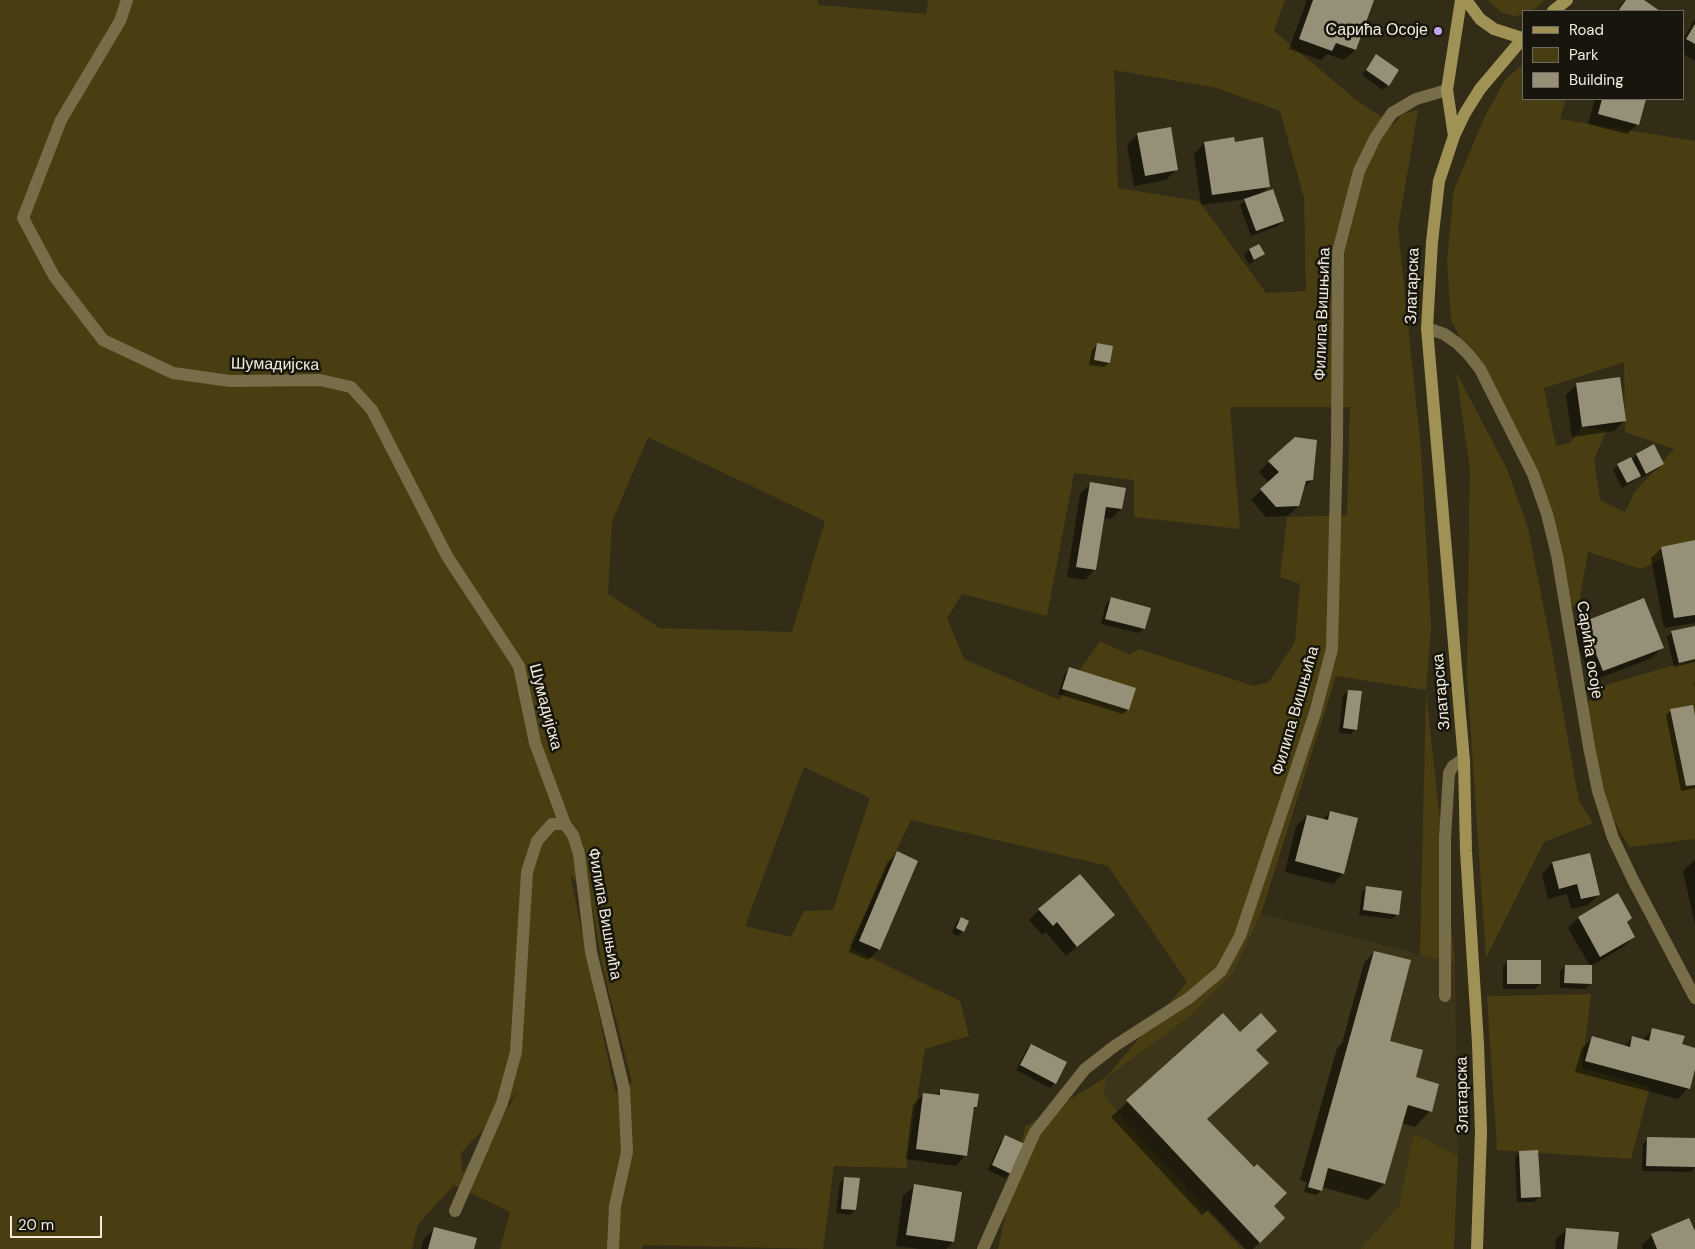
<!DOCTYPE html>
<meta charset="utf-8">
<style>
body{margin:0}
#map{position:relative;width:1695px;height:1249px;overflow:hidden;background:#332d18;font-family:"DM Sans",sans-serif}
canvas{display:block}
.legend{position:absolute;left:1522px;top:10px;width:162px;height:90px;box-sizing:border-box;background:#18160c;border:1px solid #6e6c61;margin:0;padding:6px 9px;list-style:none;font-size:15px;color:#f0ede0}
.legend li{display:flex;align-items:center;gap:10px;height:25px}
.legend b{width:25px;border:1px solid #6e6c61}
.scale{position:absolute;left:10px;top:1216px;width:92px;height:22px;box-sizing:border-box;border:2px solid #f0ede0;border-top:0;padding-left:6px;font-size:15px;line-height:18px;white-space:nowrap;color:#f0ede0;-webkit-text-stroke:4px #18160c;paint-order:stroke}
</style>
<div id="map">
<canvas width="1695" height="1249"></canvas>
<ul class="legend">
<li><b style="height:6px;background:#a09155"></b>Road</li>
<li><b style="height:14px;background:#483e12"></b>Park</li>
<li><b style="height:14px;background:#969078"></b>Building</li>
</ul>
<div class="scale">20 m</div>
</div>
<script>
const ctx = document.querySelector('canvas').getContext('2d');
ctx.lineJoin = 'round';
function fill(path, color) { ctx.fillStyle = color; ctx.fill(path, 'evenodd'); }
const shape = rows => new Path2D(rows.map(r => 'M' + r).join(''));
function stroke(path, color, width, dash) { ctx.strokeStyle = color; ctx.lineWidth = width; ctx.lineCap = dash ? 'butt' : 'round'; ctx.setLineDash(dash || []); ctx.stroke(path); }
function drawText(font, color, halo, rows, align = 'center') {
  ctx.font = font + ' "DM Sans",sans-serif'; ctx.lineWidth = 5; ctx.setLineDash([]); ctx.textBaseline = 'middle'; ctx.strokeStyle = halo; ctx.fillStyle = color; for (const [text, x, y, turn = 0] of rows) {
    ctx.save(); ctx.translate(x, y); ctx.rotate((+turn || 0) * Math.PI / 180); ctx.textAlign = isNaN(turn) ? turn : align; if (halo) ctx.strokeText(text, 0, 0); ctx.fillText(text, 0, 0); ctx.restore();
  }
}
fill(shape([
 [1261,914,1455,963,1458,1156,1414,1133,1399,1206,1360,1249,1241,1249,1103,1095,1106,1077,1189,1017,1233,973]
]), '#3c3519');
fill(shape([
 [0,0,817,0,819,5,926,14,928,0,1285,0,1274,31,1355,99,1393,125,1402,114,1418,110,1398,228,1421,450,1431,628,1426,690,1455,963,1420,955,1426,690,1336,676,1261,914,1233,973,1189,1017,1107,1077,1103,1095,1241,1249,998,1249,1025,1127,1106,1077,1187,982,1108,866,911,820,849,947,960,1001,969,1036,925,1049,906,1168,834,1166,823,1249,643,1245,642,1249,500,1249,510,1212,454,1185,418,1224,412,1249,0,1249],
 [1114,70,1217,88,1280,111,1304,198,1306,291,1266,293,1199,201,1118,188],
 [1230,407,1350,407,1347,515,1287,517,1280,577,1300,584,1295,642,1269,682,1254,686,1139,649,1130,655,1100,641,1059,700,964,659,947,618,962,594,1047,616,1074,473,1134,480,1134,517,1240,529],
 [648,437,825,521,792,632,660,628,608,594,612,521],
 [804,767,870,798,833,910,804,911,791,937,745,926],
 [570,874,592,905,602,965,632,1082,615,1092],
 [519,1091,462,1174,461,1153],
 [1488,0,1542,0,1543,2,1532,11,1524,11,1524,15,1513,16,1501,12],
 [1524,63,1524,99,1566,99,1560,119,1695,141,1695,543,1641,569,1588,552,1578,609,1559,596,1543,506,1528,465,1451,320,1447,259,1454,190,1485,116,1505,80],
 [1624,362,1625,432,1674,449,1634,493,1625,512,1600,500,1594,459,1607,430,1582,427,1570,443,1556,446,1544,388],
 [1456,372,1507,469,1528,528,1552,650,1579,801,1593,823,1544,842,1486,958,1467,676,1470,469],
 [1695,659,1695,682,1694,683,1695,689,1695,839,1629,847,1591,779,1579,715,1599,687],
 [1591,994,1582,1068,1650,1087,1631,1159,1497,1150,1487,996],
 [1414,1133,1458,1156,1454,1249,1360,1249,1399,1206]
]), '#483e12');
fill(shape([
 [1307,0,1373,0,1355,50,1344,60,1327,54,1321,60,1289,49],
 [1625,0,1642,0,1658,11,1616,11],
 [1695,19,1695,61,1684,54,1684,37],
 [1372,61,1388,85,1383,90,1362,75],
 [1595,99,1645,99,1638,124,1627,134,1588,124],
 [1138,134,1176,170,1166,180,1134,186,1127,145],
 [1233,139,1234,143,1269,186,1260,195,1283,221,1278,226,1251,236,1240,205,1247,199,1201,205,1194,154,1204,143],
 [1259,245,1263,254,1258,259,1249,264,1244,255,1249,250],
 [1097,345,1109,363,1104,367,1089,365,1092,350],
 [1577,384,1624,421,1614,431,1572,437,1566,395],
 [1636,455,1663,464,1658,469,1641,478,1639,476,1634,481,1622,488,1613,470,1618,465,1631,460],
 [1269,462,1312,480,1303,489,1298,506,1288,516,1266,517,1251,500,1269,483,1259,472],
 [1090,484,1121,509,1111,519,1103,518,1095,569,1085,580,1067,577,1080,494],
 [1695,542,1695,623,1664,628,1651,558,1662,548],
 [1111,599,1144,628,1139,633,1101,624,1106,604],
 [1584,623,1662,647,1652,658,1592,681,1573,633],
 [1695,627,1695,662,1674,667,1667,637,1672,632],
 [1070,668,1128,709,1123,714,1058,694,1065,673],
 [1348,691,1356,729,1351,734,1339,733,1343,696],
 [1671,710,1695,723,1695,788,1681,791,1666,715],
 [1330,812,1343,873,1333,884,1285,872,1296,826,1307,816,1322,820],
 [897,853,917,861,879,949,868,960,849,952,887,863],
 [1695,860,1695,925,1683,871],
 [1552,863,1599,894,1588,905,1571,909,1567,894,1548,899,1542,874],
 [1367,887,1397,914,1392,919,1359,915,1362,892],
 [1618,895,1626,923,1634,937,1623,947,1591,966,1590,984,1585,989,1560,988,1560,971,1565,966,1590,966,1568,928,1578,918],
 [1039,910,1113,915,1066,956,1046,932,1042,935,1029,920],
 [961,918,963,931,958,936,952,933,956,923],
 [1374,952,1388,1040,1430,1111,1415,1127,1401,1123,1384,1184,1368,1200,1322,1187,1321,1191,1316,1195,1304,1192,1307,1182,1300,1180,1337,1048,1342,1043,1364,963],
 [1508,961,1540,984,1535,989,1503,989,1503,966],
 [1223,1015,1267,1063,1206,1120,1272,1206,1284,1218,1253,1249,1245,1249,1208,1210,1202,1215,1111,1117],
 [1653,1030,1681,1045,1695,1049,1695,1064,1688,1088,1678,1099,1575,1072,1582,1048,1593,1038,1624,1047,1632,1038,1642,1040],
 [1031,1045,1055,1083,1050,1088,1016,1070,1026,1050],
 [941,1090,976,1107,972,1111,966,1155,956,1166,906,1159,913,1105,924,1094,935,1096],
 [1006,1137,1010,1173,1005,1178,988,1170,1001,1141],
 [1648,1139,1695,1139,1695,1167,1691,1172,1642,1171,1643,1144],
 [1520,1152,1539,1197,1534,1202,1517,1202,1515,1157],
 [845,1178,855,1210,850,1215,836,1213,840,1183],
 [914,1186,953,1242,946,1249,920,1249,896,1246,903,1196],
 [434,1229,473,1249,421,1249,424,1239],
 [1567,1229,1616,1249,1555,1249,1556,1239],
 [1695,1234,1695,1249,1643,1249,1641,1246,1652,1235]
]), '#0007');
fill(shape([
 [1313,0,1374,0,1356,50,1336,43,1332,51,1299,39],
 [1626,0,1644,0,1660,11,1618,11],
 [1695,24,1695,44,1686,39],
 [1376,54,1399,70,1389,86,1366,70],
 [1602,99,1646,99,1639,125,1598,114],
 [1171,127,1178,170,1145,176,1137,133],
 [1234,137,1235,142,1263,137,1270,187,1212,195,1204,142],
 [1273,189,1284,221,1256,231,1244,199],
 [1259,244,1265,254,1254,260,1249,249],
 [1097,343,1113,346,1110,363,1094,360],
 [1620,377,1626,421,1582,427,1576,383],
 [1295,437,1317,440,1313,480,1306,481,1299,506,1276,507,1260,489,1279,472,1268,461],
 [1654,444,1664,464,1646,474,1636,454],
 [1631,457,1641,476,1627,483,1617,464],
 [1090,482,1126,488,1122,509,1106,507,1096,570,1076,567],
 [1695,540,1695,615,1674,618,1661,547],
 [1111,597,1151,608,1145,629,1105,619],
 [1644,598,1664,648,1603,671,1583,622],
 [1695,626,1695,659,1679,663,1671,631],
 [1069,667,1136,688,1129,710,1062,689],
 [1348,690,1362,691,1357,730,1343,728],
 [1693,705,1695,716,1695,785,1686,786,1670,709],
 [1330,811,1358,818,1344,874,1295,861,1307,815,1328,820],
 [897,851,918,861,880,950,859,941],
 [1590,853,1600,895,1581,899,1577,884,1559,889,1552,862],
 [1080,874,1115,915,1077,947,1057,922,1053,926,1038,909],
 [1366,886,1402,891,1399,915,1363,910],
 [1618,893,1632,918,1627,922,1635,937,1600,957,1578,917],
 [961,917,969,921,964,932,956,928],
 [1374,951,1411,960,1390,1041,1423,1050,1416,1077,1439,1084,1432,1112,1408,1105,1385,1184,1328,1168,1322,1191,1308,1187],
 [1507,960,1541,960,1541,984,1507,984],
 [1565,965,1592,965,1592,984,1564,983],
 [1223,1013,1240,1032,1261,1013,1277,1031,1256,1050,1269,1063,1207,1119,1254,1167,1257,1164,1287,1193,1274,1206,1285,1218,1260,1243,1126,1100],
 [1652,1028,1685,1036,1682,1044,1695,1048,1695,1069,1690,1089,1585,1061,1592,1036,1630,1047,1632,1036,1649,1041],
 [1031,1044,1067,1062,1056,1084,1020,1065],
 [940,1089,979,1094,977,1107,974,1107,967,1156,916,1149,923,1093,940,1095],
 [1005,1135,1025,1144,1011,1174,992,1165],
 [1647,1137,1695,1138,1695,1167,1646,1166],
 [1538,1150,1541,1197,1521,1198,1519,1151],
 [844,1177,860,1178,856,1210,841,1209],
 [914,1184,962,1192,954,1242,906,1235],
 [1689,1218,1695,1231,1695,1249,1657,1249,1651,1234],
 [434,1227,477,1238,474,1249,428,1249],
 [1566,1228,1619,1232,1617,1249,1564,1249]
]), '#969078');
stroke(shape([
 [1445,996,1445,838,1449,773,1453,766,1459,762,1464,761]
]), '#776d49', 12);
stroke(shape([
 [127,0,120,21,61,120,23,218,54,276,103,340,173,373,230,381,320,380,351,387,372,410,447,556,519,666,535,743,565,824],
 [1427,328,1444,334,1457,343,1469,355,1480,369,1533,474,1547,514,1557,555,1589,747,1598,791,1613,838,1633,880,1695,998],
 [455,1211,502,1103,516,1052,527,872,537,841,552,824,565,824,573,835,579,854,591,952,624,1089,627,1152,615,1206,613,1249],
 [983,1249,1035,1132,1085,1069,1116,1045,1189,998,1221,971,1240,936,1315,713,1332,649,1337,442,1338,252,1359,171,1375,138,1392,113,1416,99,1447,90]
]), '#776d49', 12);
stroke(shape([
 [1466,0,1480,19,1494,29,1522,38],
 [1553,11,1567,0],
 [1454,136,1447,90,1461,0],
 [1477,1249,1481,1132,1478,1044,1466,851,1464,761,1427,328,1432,242,1439,181,1454,136,1465,113,1480,89,1524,37]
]), '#a09155', 12);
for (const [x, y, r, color] of [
 [1438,31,5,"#c8a5ee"]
]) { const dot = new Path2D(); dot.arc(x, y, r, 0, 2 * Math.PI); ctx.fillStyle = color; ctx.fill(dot); stroke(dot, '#18160c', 2); }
drawText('16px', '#f0ede0', '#18160c', [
 ["Сарића Осоје",1428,31]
], 'right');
drawText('16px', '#f0ede0', '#18160c', [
 ["Златарска",1413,286,-88],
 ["Филипа Вишњића",1323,314,-88],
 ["Шумадијска",275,365,1],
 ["Сарића осоје",1589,650,81],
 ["Златарска",1442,692,-95],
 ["Шумадијска",545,707,75],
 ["Филипа Вишњића",1296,711,-74],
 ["Филипа Вишњића",604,914,80],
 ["Златарска",1463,1095,-91]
]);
</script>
